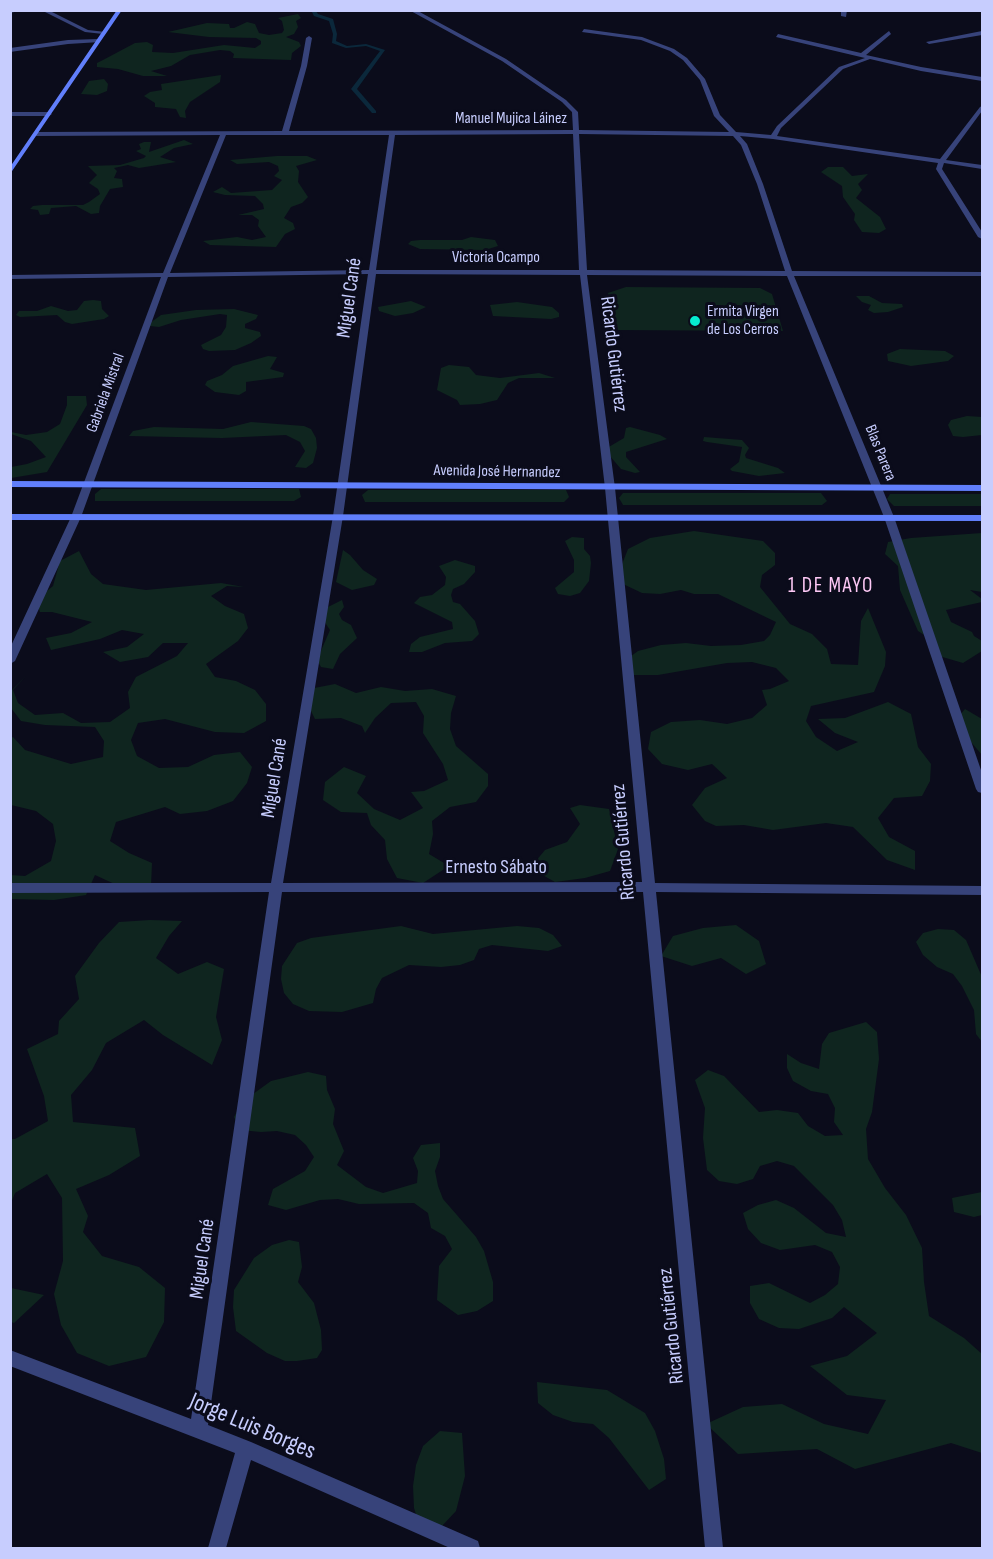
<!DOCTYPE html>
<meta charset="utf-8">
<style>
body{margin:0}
#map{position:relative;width:993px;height:1559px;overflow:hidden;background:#0b0c1b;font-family:"Sofia Sans Condensed",sans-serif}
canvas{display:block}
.frame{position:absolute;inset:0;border:12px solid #c7cdfe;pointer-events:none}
</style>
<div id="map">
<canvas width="993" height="1559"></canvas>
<div class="frame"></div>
</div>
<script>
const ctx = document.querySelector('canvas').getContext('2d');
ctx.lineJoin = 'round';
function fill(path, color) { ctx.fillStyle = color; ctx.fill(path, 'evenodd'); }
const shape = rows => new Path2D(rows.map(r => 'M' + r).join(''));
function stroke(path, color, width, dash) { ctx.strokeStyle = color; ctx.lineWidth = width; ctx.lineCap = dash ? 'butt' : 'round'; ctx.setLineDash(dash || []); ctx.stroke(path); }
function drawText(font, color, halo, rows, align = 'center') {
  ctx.font = font + ' "Sofia Sans Condensed",sans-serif'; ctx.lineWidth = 6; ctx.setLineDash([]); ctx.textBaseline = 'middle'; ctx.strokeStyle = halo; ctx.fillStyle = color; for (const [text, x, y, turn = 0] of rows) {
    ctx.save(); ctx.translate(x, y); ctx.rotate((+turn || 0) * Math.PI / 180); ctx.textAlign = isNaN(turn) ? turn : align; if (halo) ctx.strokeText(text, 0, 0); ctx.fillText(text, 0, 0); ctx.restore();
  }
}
fill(shape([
 [298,14,301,18,296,21,298,27,294,34,286,37,299,42,301,46,292,53,291,60,233,58,234,54,230,51,220,50,190,55,171,66,151,71,167,76,143,76,118,69,97,67,97,63,103,60,135,43,147,42,153,45,152,52,173,53,224,45,255,48,261,44,261,41,256,38,209,37,168,32,207,23,229,24,230,28,234,28,247,22,255,24,259,33,269,35,282,33,284,30,282,21,278,18],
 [221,75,220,82,190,102,185,111,186,118,180,117,176,109,155,107,155,103,144,96,150,92,162,90,161,84],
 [104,79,108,84,107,91,97,95,81,94,89,81],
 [184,140,193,144,174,148,160,157,176,162,139,168,128,165,114,168,117,171,114,178,122,179,123,187,110,189,100,206,99,213,91,214,76,206,51,208,49,214,40,215,38,210,30,209,33,206,42,205,83,205,89,202,100,194,98,189,89,183,97,175,88,166,120,165,144,158,146,156,136,151,141,149,139,144,144,142,151,142,149,152],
 [277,156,307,156,317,160,296,166,299,171,298,182,308,197,302,203,291,207,284,218,293,223,295,229,285,234,276,247,210,245,203,241,237,237,252,240,266,237,258,226,259,220,252,215,238,215,264,209,263,204,255,196,225,195,213,192,222,187,231,193,272,190,282,180,274,176,279,171,278,166,269,162,237,164,230,160],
 [828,167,843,167,852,176,868,174,858,184,862,190,856,198,880,217,886,229,879,233,862,232,854,220,855,214,843,197,842,186,821,172],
 [471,237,495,240,498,246,485,250,420,249,408,244,411,241,420,240,462,240],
 [626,287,760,288,772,294,783,331,612,330,608,293],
 [856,296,869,296,882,303,902,304,903,307,888,312,874,313,868,310,871,305,862,302],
 [93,300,101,301,102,309,109,316,104,319,72,324,65,322,57,315,20,317,16,315,19,311,37,311,51,306,68,311,77,310,84,301],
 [411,301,426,307,413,313,395,316,379,311,378,307],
 [517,302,552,307,559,313,559,317,551,319,493,316,490,305],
 [196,310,234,309,258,315,256,319,245,324,245,328,260,332,261,336,251,343,235,350,209,351,203,349,201,345,221,335,226,327,227,315,220,314,181,320,159,327,150,326,150,323,161,315],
 [900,349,945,351,954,356,948,361,911,366,888,361,887,354],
 [268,356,277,357,270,369,284,373,283,377,246,382,246,391,239,395,215,392,205,385,207,381,222,375,233,366],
 [449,365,469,367,476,375,500,378,539,373,555,378,519,378,508,383,497,400,480,404,460,405,457,400,437,390,441,368],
 [67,396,86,396,87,405,47,472,11,478,11,467,27,464,46,457,31,441,11,434,11,432,26,435,47,432,60,424,67,405],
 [967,416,982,417,982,435,963,437,953,436,948,425,951,420],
 [251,422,304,426,311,429,316,438,317,448,313,463,306,468,295,467,305,451,300,442,286,435,222,438,129,436,133,431,154,427,223,429],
 [630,427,660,435,667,439,626,452,626,457,640,472,635,473,621,469,609,455,607,448,624,438,626,428],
 [704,437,742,440,749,448,745,455,746,458,778,468,785,473,759,476,732,471,730,469,739,462,742,447,707,442,703,441],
 [101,489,299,489,301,497,294,501,95,501,95,494],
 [368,490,566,490,569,497,564,502,365,502,362,495],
 [623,493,821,493,827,501,822,505,623,505,619,498],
 [890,494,982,494,982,506,894,506,887,499],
 [694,531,763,541,775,553,775,565,762,575,760,587,790,624,812,634,827,649,831,664,858,665,861,621,868,608,886,652,885,666,874,692,811,706,806,721,816,737,837,751,858,742,835,733,818,719,845,718,888,702,911,714,918,747,931,764,930,781,922,796,894,798,878,818,889,837,915,851,915,870,887,860,853,827,826,823,773,830,744,825,716,826,705,821,692,805,705,788,727,778,712,764,688,770,662,764,648,749,651,732,671,722,700,720,727,724,752,718,767,705,762,690,770,689,789,681,776,668,752,662,727,663,658,675,633,675,623,662,638,651,661,645,686,643,711,646,741,645,764,641,770,635,776,622,718,594,694,594,681,590,660,594,642,593,623,584,619,572,628,549,650,538],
 [982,533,982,592,970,590,982,599,982,602,946,610,951,622,972,632,974,636,982,641,982,651,963,663,939,656,935,642,918,631,900,590,898,566,885,554,888,542,911,538],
 [572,537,584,538,584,549,590,556,591,563,589,581,580,593,570,596,558,594,555,588,574,572,574,560,565,541],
 [343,550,350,555,363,570,377,579,374,585,352,590,336,582],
 [79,551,91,574,103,584,146,590,221,583,244,587,227,586,211,596,225,606,244,614,248,628,238,641,206,664,215,677,236,681,255,690,266,704,266,721,244,733,215,732,165,719,138,723,131,740,137,756,159,768,188,767,214,755,240,752,252,767,247,783,233,801,207,811,180,814,165,807,116,822,110,841,129,853,152,863,151,886,119,886,95,875,86,895,54,900,11,899,10,875,25,876,51,861,56,841,53,824,36,811,11,805,11,738,13,737,25,750,71,764,103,757,104,741,95,727,45,725,21,721,11,708,11,691,26,676,13,690,18,703,35,715,63,713,81,723,110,722,130,708,128,692,136,677,177,656,188,643,163,643,148,657,120,662,103,652,127,647,144,634,122,630,100,639,51,650,46,638,71,633,92,622,52,612,40,612,36,600,53,586,60,561],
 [455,560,475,566,475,572,464,584,453,589,451,595,453,602,460,604,475,621,479,634,472,641,445,643,422,652,409,652,411,644,420,637,453,629,452,622,414,603,420,597,432,595,445,585,446,577,439,566],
 [342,600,344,607,339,614,342,620,351,625,357,638,340,654,333,669,321,667,317,660,330,630,322,618,322,610],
 [335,684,356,693,381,687,405,691,432,689,456,696,451,713,450,729,456,746,488,774,488,786,476,802,450,807,432,821,433,834,429,854,449,866,423,883,397,878,387,859,385,840,371,825,367,813,341,812,323,800,325,782,344,767,366,776,357,793,374,809,400,820,423,808,411,792,424,791,448,780,443,764,423,733,424,716,416,702,391,703,375,718,365,733,362,726,341,718,315,719,308,705,309,689],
 [965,709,982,719,982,755,954,722],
 [580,805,609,809,618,849,610,871,585,878,555,882,530,868,545,850,567,842,580,824,570,808],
 [150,920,182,921,169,936,156,958,178,974,207,962,224,969,216,1017,222,1040,212,1065,163,1035,144,1020,106,1043,92,1070,71,1095,73,1122,135,1128,140,1156,109,1175,76,1189,88,1216,83,1232,102,1256,139,1267,165,1288,164,1322,146,1357,109,1366,77,1353,61,1325,54,1294,63,1261,62,1198,47,1174,15,1193,11,1203,11,1139,15,1139,48,1121,44,1096,27,1049,58,1034,59,1021,79,999,75,976,99,943,119,922],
 [736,925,759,941,766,964,746,974,721,958,692,966,661,956,673,936,703,928],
 [401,926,433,934,517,926,539,928,553,935,562,946,548,951,492,945,479,949,474,960,460,965,441,967,409,965,382,978,376,989,373,1003,342,1012,309,1011,293,1004,284,993,281,979,282,966,297,943,311,938],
 [938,929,954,930,966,940,982,977,982,1042,976,1034,974,1010,962,986,953,974,937,967,923,955,916,942,923,933],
 [866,1022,877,1032,879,1059,872,1112,866,1129,868,1159,885,1188,906,1215,922,1248,924,1282,929,1316,964,1338,982,1354,982,1453,951,1443,855,1469,817,1449,738,1454,706,1424,743,1407,782,1404,824,1424,868,1434,886,1400,847,1395,810,1366,847,1356,877,1333,844,1307,832,1318,799,1329,779,1328,759,1319,750,1303,750,1286,769,1283,810,1303,825,1295,838,1284,840,1267,832,1252,815,1245,780,1250,761,1243,748,1229,743,1213,758,1205,776,1200,794,1208,826,1233,846,1237,842,1220,833,1205,794,1166,777,1161,760,1166,753,1179,737,1184,719,1181,707,1170,703,1138,705,1108,695,1080,708,1070,724,1076,759,1112,777,1110,798,1113,808,1126,825,1136,843,1135,834,1122,835,1108,828,1094,811,1091,793,1081,787,1068,787,1054,801,1063,819,1069,822,1044,829,1033],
 [308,1072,326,1076,327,1090,335,1109,333,1124,344,1151,337,1165,366,1187,383,1193,417,1183,418,1171,413,1158,421,1145,440,1143,440,1157,435,1171,438,1186,443,1199,476,1237,484,1251,493,1282,493,1301,477,1311,458,1315,437,1300,439,1266,452,1249,445,1236,431,1228,428,1213,414,1203,359,1204,338,1199,320,1200,286,1210,268,1205,273,1189,305,1171,314,1157,306,1145,295,1135,277,1131,261,1132,240,1130,234,1117,242,1102,271,1081],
 [982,1192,982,1215,974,1217,954,1212,952,1198],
 [289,1240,299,1242,302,1267,298,1282,314,1303,321,1330,322,1350,317,1358,297,1361,285,1361,267,1353,236,1331,233,1307,234,1290,254,1258,272,1245],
 [11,1288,44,1295,14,1323,11,1322],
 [537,1382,607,1390,645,1413,655,1431,664,1459,666,1479,649,1490,609,1438,593,1424,573,1422,553,1415,538,1403],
 [440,1431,462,1433,465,1476,456,1511,442,1526,420,1527,414,1508,413,1486,416,1465,423,1446]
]), '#0f251f');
fill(shape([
 [311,10,315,10,318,14,333,19,337,34,336,41,347,46,366,44,385,50,357,89,376,111,376,113,372,113,351,89,380,51,366,46,346,48,332,43,333,34,329,21,314,16,311,10]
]), '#0b283b');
fill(shape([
 [10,10,23,10,10,13,10,10],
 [41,10,48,10,88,30,106,32,103,34,85,32,41,10],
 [409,10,416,10,506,59,566,100,578,112,579,130,729,132,714,116,700,80,683,60,670,51,641,40,582,32,584,29,642,37,674,49,687,58,705,79,720,115,736,132,771,135,777,126,839,67,865,58,776,37,778,34,861,53,889,31,891,34,866,55,921,67,982,77,982,81,921,71,870,59,843,69,781,128,777,136,940,159,980,107,982,106,982,111,946,160,982,165,982,169,944,163,942,169,982,232,982,239,978,237,936,169,938,163,773,139,740,136,747,144,763,184,792,271,982,272,982,276,794,276,894,517,982,773,982,793,978,792,976,789,884,517,787,276,587,275,615,488,655,883,982,886,982,895,656,892,723,1548,705,1548,643,892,282,892,208,1425,251,1442,478,1541,480,1548,450,1548,251,1460,226,1548,208,1548,235,1453,10,1366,10,1350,191,1419,269,892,10,893,10,883,271,883,333,516,368,274,168,277,81,517,15,661,10,664,10,648,71,517,161,277,10,279,10,275,163,273,220,135,36,136,33,134,36,132,282,131,301,66,306,38,309,36,312,38,307,66,289,131,573,130,572,112,562,102,502,61,409,10],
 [573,134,579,270,376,270,395,135,573,134],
 [579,134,733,136,741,145,757,184,785,271,587,270,579,134],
 [226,135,389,135,369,270,170,273,226,135],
 [376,274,580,275,605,488,642,882,283,883,343,516,376,274],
 [841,10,847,10,846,17,841,16,841,10],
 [982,31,982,35,929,44,926,42,982,31],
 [98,39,100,42,68,44,10,52,10,48,68,40,98,39],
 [10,112,49,112,52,114,49,116,10,116,10,112]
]), '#37437a');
fill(shape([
 [117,10,122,10,10,174,10,167,117,10],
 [10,481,982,485,982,491,10,487,10,481],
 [10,514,982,515,982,521,10,520,10,514]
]), '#617ffb');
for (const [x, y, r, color] of [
 [695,321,6,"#06ebd0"]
]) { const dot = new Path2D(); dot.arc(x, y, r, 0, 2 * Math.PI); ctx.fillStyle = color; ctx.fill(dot); stroke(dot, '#0b0c1b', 2); }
drawText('16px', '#c7cdfe', '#0b0c1b', [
 ["Manuel Mujica Láinez",511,119],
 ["Victoria Ocampo",496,258],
 ["Gabriela Mistral",106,393,-70],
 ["Blas Parera",880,453,68],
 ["Avenida José Hernandez",497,472,1]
]);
drawText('16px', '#c7cdfe', '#0b0c1b', [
 ["Ermita Virgen",707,312],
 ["de Los Cerros",707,330]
], 'left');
drawText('20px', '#c7cdfe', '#0b0c1b', [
 ["Miguel Cané",350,298,-82],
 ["Ricardo Gutiérrez",613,354,83],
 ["Miguel Cané",275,778,-81],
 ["Ricardo Gutiérrez",624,842,-95],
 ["Ernesto Sábato",496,868],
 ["Miguel Cané",203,1259,-82],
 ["Ricardo Gutiérrez",672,1326,-96]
]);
ctx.letterSpacing = '1.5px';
drawText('21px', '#fec9f6', '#0b0c1b', [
 ["1 DE MAYO",831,587]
]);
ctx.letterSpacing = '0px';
drawText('24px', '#c7cdfe', '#0b0c1b', [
 ["Jorge Luis Borges",252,1427,23]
]);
</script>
